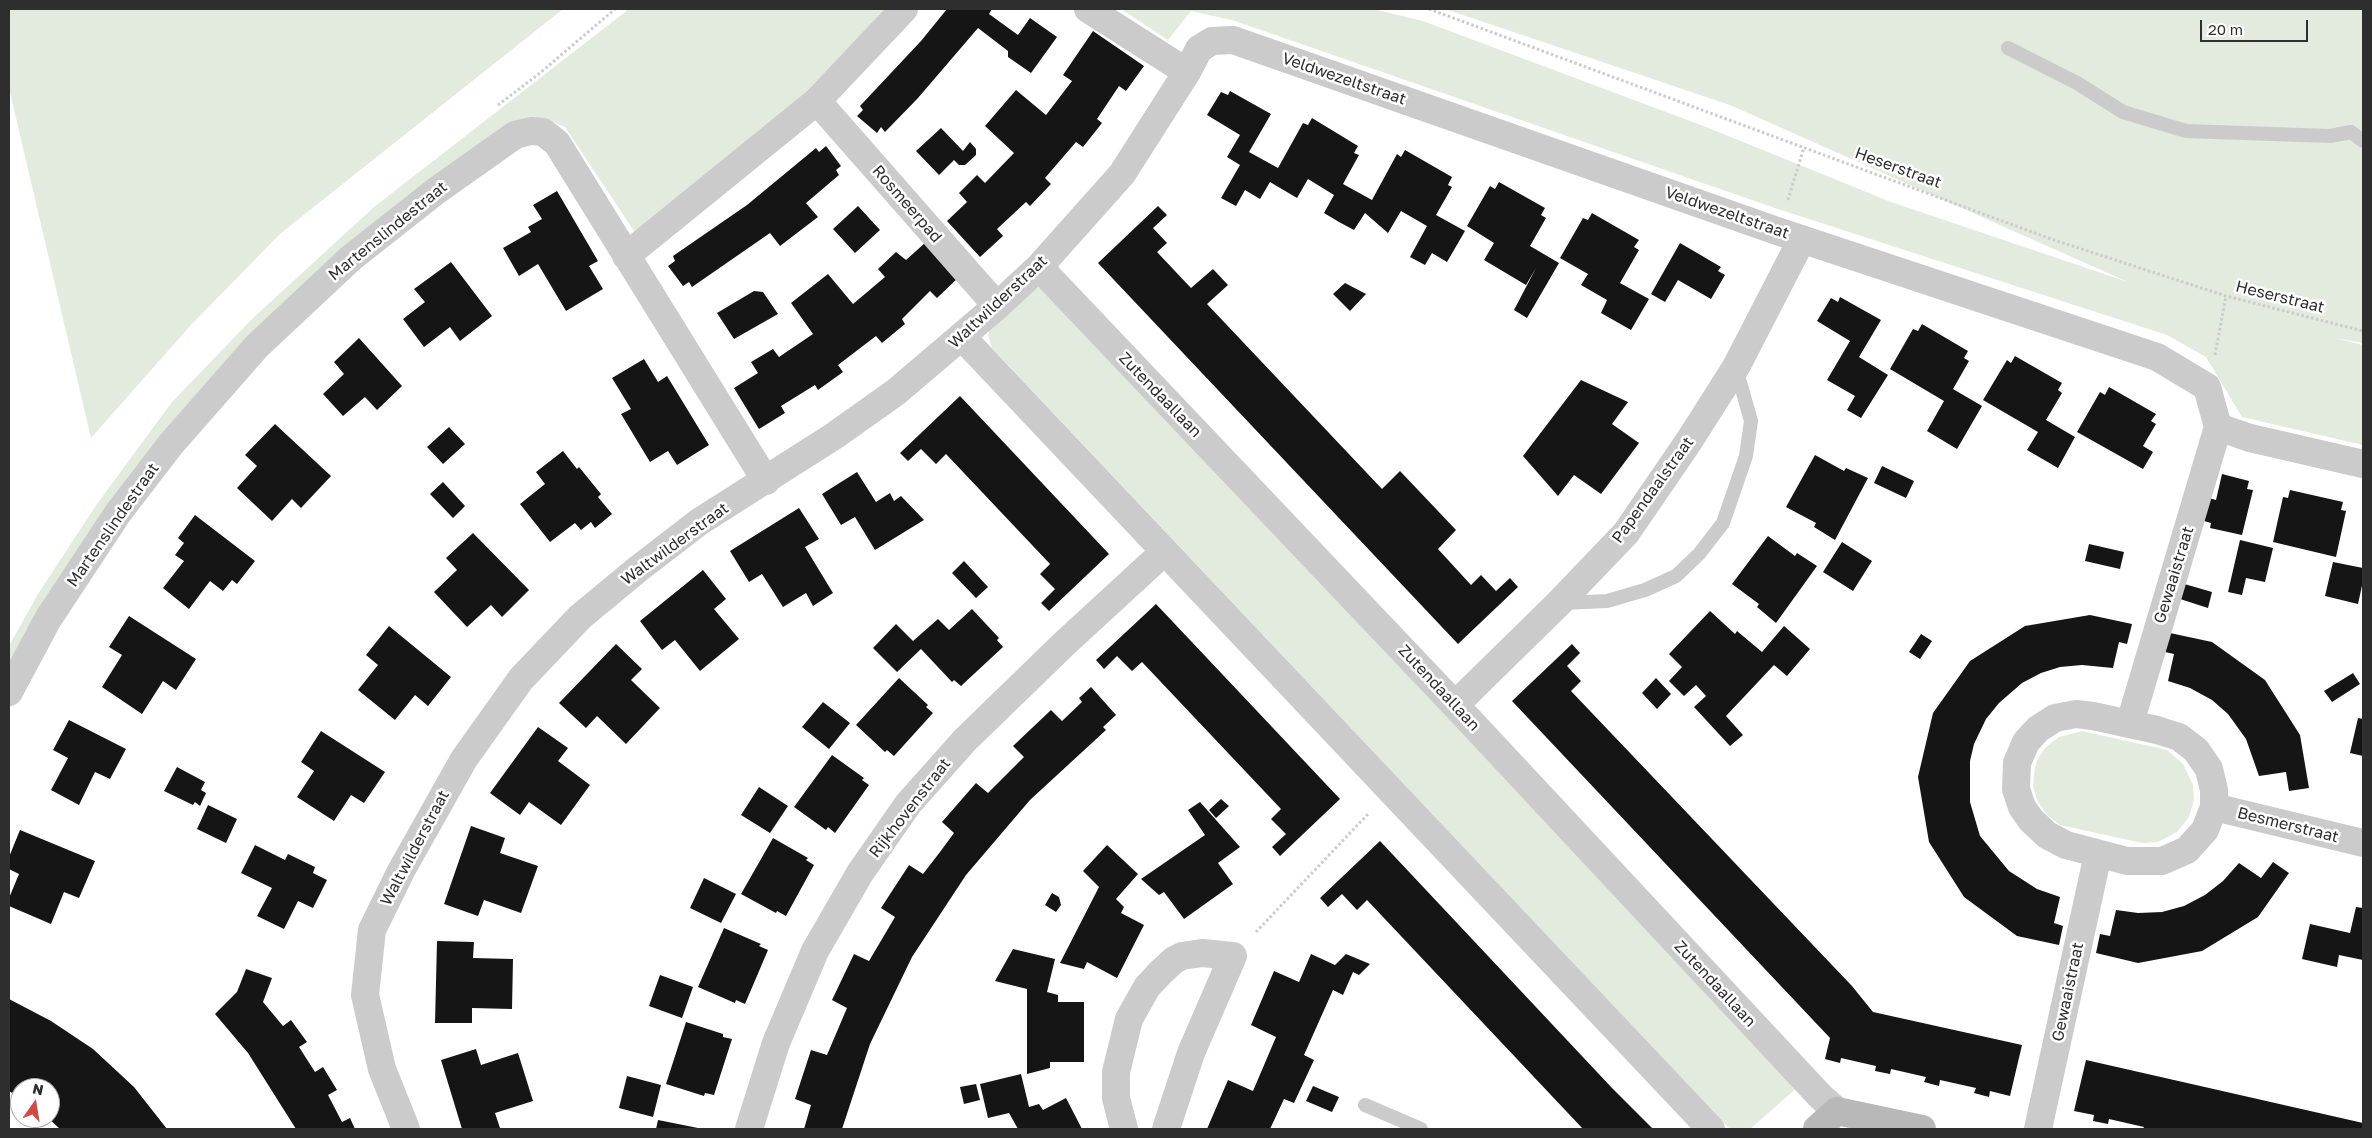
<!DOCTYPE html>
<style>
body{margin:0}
#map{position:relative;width:2372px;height:1138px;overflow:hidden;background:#fff;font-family:"Golos Text",sans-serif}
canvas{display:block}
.frame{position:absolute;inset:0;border:10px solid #2e2e2e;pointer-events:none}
.north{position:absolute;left:10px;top:1078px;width:50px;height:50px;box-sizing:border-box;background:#fff;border:1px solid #ababab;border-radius:50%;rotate:13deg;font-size:14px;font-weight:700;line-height:20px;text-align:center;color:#2e2e2e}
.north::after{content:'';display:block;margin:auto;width:18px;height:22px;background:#d04a46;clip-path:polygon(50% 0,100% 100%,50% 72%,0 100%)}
.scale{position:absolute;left:2200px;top:20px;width:108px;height:22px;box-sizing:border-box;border:2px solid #2e2e2e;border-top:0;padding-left:6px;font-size:15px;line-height:18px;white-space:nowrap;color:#2e2e2e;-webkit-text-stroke:4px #fff;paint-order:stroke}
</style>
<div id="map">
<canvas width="2372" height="1138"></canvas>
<div class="frame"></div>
<div class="north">N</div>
<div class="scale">20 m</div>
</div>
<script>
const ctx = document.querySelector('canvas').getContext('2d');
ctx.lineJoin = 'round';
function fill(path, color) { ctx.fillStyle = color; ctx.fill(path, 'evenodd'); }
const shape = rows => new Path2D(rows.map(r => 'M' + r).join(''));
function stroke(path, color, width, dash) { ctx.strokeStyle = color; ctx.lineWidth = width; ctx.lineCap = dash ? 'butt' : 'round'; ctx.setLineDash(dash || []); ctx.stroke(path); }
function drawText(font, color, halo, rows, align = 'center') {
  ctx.font = font + ' "Golos Text",sans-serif'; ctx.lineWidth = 5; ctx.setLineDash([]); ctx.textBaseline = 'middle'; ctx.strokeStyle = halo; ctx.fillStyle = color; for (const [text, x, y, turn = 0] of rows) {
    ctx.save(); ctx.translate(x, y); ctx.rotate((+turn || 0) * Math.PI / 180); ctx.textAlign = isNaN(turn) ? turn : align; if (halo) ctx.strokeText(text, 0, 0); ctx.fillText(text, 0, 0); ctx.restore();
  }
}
fill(shape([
 [9,9,563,9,281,233,190,326,91,438,9,88],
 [629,9,887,9,857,46,783,116,638,237,565,127,551,121,532,118,261,329,9,674,9,646,38,594,97,504,172,402,252,319,374,207],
 [1121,9,1373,9,1423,21,1706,127,1891,202,2128,282,1730,105,1445,9,2363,9,2363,343,2335,338,2363,345,2363,445,2242,417,2206,357,2167,335,1775,208,1232,20,1191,11,1168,40],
 [1037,287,1049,292,1798,1087,1750,1129,1730,1129,992,348,988,335,992,322],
 [2082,731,2167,750,2183,764,2193,785,2194,800,2189,817,2177,832,2158,842,2142,843,2060,825,2047,815,2037,800,2033,787,2034,773,2037,760,2046,747,2059,737]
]), '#e3eade');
fill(shape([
 [947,9,992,9,989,14,1018,35,1030,18,1057,37,1031,73,1008,57,1008,51,978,28,918,98,885,132,881,127,877,133,857,116,863,110,860,106,921,41],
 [1093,31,1144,66,1126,91,1119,86,1097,119,1102,123,1083,147,1076,142,1045,178,1051,184,1030,206,1026,202,997,229,1003,236,980,257,947,221,967,202,959,193,977,175,985,183,1014,153,985,126,1016,90,1046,115,1072,81,1063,75],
 [1230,91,1271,114,1249,152,1278,168,1303,123,1308,125,1312,118,1358,146,1354,153,1359,155,1343,184,1372,200,1397,154,1401,157,1405,150,1452,177,1448,185,1452,187,1436,215,1465,231,1447,262,1432,253,1425,265,1410,257,1427,226,1401,211,1388,233,1365,213,1354,230,1339,222,1324,213,1334,195,1308,179,1297,198,1270,182,1260,199,1245,190,1236,206,1221,198,1240,165,1227,157,1240,135,1207,115,1221,92,1228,95],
 [941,128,963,151,970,142,976,149,976,155,965,165,959,165,954,160,939,175,916,151],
 [826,146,841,166,836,170,839,175,806,203,818,217,780,246,770,233,692,287,689,282,683,286,668,266,675,261,673,256,747,205,816,148,819,152],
 [1499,182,1545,208,1541,215,1546,218,1530,246,1559,263,1527,318,1514,310,1536,268,1526,285,1484,260,1494,243,1467,226,1490,186,1495,189],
 [557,191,598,261,589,266,603,289,566,311,538,264,519,276,503,248,531,232,528,227,542,219,533,205],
 [858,206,880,230,855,253,833,229],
 [1158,206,1167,215,1153,228,1167,243,1157,252,1191,288,1213,269,1228,285,1207,304,1382,489,1400,471,1456,530,1438,549,1471,585,1481,575,1496,591,1510,578,1518,587,1458,644,1098,263],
 [1592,213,1639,240,1634,247,1639,250,1620,283,1649,299,1631,330,1601,313,1607,300,1581,285,1588,274,1560,258,1583,218,1588,220],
 [926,242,959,277,937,298,930,291,902,319,905,324,882,343,876,336,838,365,843,372,818,390,815,385,781,406,785,413,759,429,734,388,758,373,751,362,773,349,779,357,813,334,791,303,828,274,853,304,885,277,878,269,896,252,906,260],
 [1680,243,1721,267,1718,271,1725,275,1711,299,1678,280,1665,302,1651,294],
 [451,262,492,316,460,341,450,327,424,347,403,319,425,302,414,289],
 [1345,283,1366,294,1350,311,1333,294],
 [754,291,763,292,778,314,734,339,717,313],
 [1840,297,1881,320,1859,357,1888,375,1861,418,1847,410,1855,396,1827,380,1850,341,1817,321,1831,298,1838,302],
 [1922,324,1968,351,1964,358,1969,361,1953,389,1982,406,1957,449,1927,431,1944,401,1890,369,1913,329,1918,331],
 [359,338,402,386,377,410,365,397,343,416,323,394,344,374,334,362],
 [2015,356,2062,383,2058,390,2062,393,2046,420,2075,437,2058,468,2027,450,2038,432,1983,400,2007,360,2011,363],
 [644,359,658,382,667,376,709,445,677,465,668,451,650,462,621,414,631,409,612,378],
 [1581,380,1628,402,1612,424,1639,443,1601,494,1574,475,1558,496,1523,456],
 [2109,387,2156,414,2151,421,2156,424,2143,446,2153,452,2143,469,2077,432,2100,392,2105,395],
 [960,396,1109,554,1049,611,1041,603,1055,589,1040,574,1050,564,946,454,936,464,921,449,908,461,900,453],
 [275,424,331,476,301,508,292,499,272,521,237,488,257,466,245,455],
 [449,427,465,444,443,464,427,447],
 [563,451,577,469,579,467,601,494,598,497,612,514,595,528,591,522,581,530,575,523,550,542,520,504,545,484,536,472],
 [1815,455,1844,471,1846,468,1868,478,1835,540,1814,527,1816,523,1786,507],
 [1882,466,1914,481,1906,498,1874,483],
 [857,472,876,502,890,493,894,501,901,496,924,520,875,550,855,517,841,525,822,494],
 [2222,474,2249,481,2247,489,2253,490,2242,535,2210,528,2211,523,2204,521,2209,498,2216,500],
 [443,482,465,506,453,518,430,494],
 [2290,490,2343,502,2341,510,2346,511,2336,557,2273,542,2283,497,2288,498],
 [799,508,819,539,805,547,833,593,813,606,806,593,783,607,762,574,749,582,730,551],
 [195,515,255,561,237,584,232,580,223,591,210,581,189,609,163,588,184,561,175,555,184,543,178,538],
 [473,533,529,590,502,617,491,605,467,627,434,592,457,570,446,558],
 [1768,536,1795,556,1797,553,1817,566,1776,623,1757,607,1759,604,1732,584],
 [2240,540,2273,548,2265,582,2246,578,2242,595,2228,592],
 [1842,542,1872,561,1853,591,1823,572],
 [2089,544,2124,552,2120,569,2085,561],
 [964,561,988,587,976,598,952,573],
 [2333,562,2363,568,2363,581,2358,604,2325,596],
 [703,570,726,599,714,609,739,639,700,671,675,640,662,650,640,621],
 [2181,583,2212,592,2208,608,2177,598],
 [1156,604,1340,799,1280,856,1272,847,1286,834,1271,819,1281,809,1142,662,1132,671,1117,656,1104,669,1096,660],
 [972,609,999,638,997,640,1003,647,961,686,954,680,952,682,921,649,897,672,873,648,896,624,913,641,938,619,949,630],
 [1710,611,1735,634,1737,631,1762,652,1784,626,1810,649,1787,676,1774,665,1726,716,1743,735,1730,746,1694,707,1706,696,1696,685,1684,696,1669,681,1682,667,1669,654],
 [2090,615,2132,624,2127,644,2119,642,2113,668,2082,665,2060,667,2041,673,2022,683,1999,703,1986,719,1974,744,1970,761,1970,802,1980,836,2009,871,2037,889,2060,897,2054,923,2063,926,2059,945,2017,936,1964,897,1929,842,1918,777,1933,713,1970,661,2025,626],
 [129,616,196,659,176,690,163,681,142,714,102,687,122,655,109,647],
 [389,626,451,677,428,706,415,695,395,720,358,690,378,665,366,655],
 [2170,633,2212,642,2265,680,2300,735,2309,788,2289,791,2286,772,2259,776,2246,739,2228,714,2212,700,2190,688,2168,681,2174,654,2165,652],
 [1921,634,1932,641,1920,659,1909,652],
 [616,644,642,669,631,680,660,708,626,744,597,716,586,728,559,703],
 [1572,644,1580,653,1567,666,1581,681,1571,691,1852,986,1873,1012,2022,1045,2010,1096,1990,1091,1989,1097,1974,1093,1976,1088,1940,1080,1939,1086,1924,1082,1926,1077,1891,1069,1890,1074,1875,1071,1876,1066,1841,1058,1840,1063,1825,1059,1830,1038,1512,701],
 [2353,673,2360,684,2332,702,2324,691],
 [899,678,928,705,926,707,933,713,894,756,887,750,885,752,856,725],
 [1656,678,1671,694,1657,709,1642,693],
 [1091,687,1116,715,1103,727,1106,730,1030,800,966,875,912,957,870,1044,842,1129,804,1129,811,1105,795,1099,811,1050,827,1055,847,1008,832,1000,854,954,869,961,895,917,881,908,909,865,923,874,940,852,954,833,942,822,976,783,988,793,1024,757,1013,746,1051,710,1062,721,1082,702,1079,698],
 [823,702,850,723,829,749,802,727],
 [2358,718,2363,719,2363,756,2350,753],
 [69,720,126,749,110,779,95,772,79,805,51,790,68,758,53,750],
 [538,727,568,748,558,761,590,785,561,825,529,802,520,815,490,793],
 [321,731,385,772,364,803,351,795,334,821,297,797,314,771,301,762],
 [832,755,864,778,862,780,869,785,835,833,828,827,826,830,794,807],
 [177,767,205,782,201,790,206,793,200,806,195,802,193,805,164,791],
 [759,787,788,806,770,833,741,815],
 [1221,799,1229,806,1216,818,1209,810],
 [1200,802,1240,847,1218,863,1233,884,1184,919,1164,892,1159,895,1141,879,1205,835,1188,810],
 [208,805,237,819,226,843,197,829],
 [471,826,505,838,500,853,538,866,521,913,484,900,478,916,444,904],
 [20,830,95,861,79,898,64,892,51,924,9,906,9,898,19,874,9,869,9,857],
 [773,838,808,858,806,860,814,865,786,916,777,911,776,913,741,894],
 [1380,841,1612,1088,1653,1129,1583,1129,1367,900,1357,910,1342,894,1328,907,1320,898],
 [255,845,285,860,288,854,315,867,313,873,327,880,313,908,298,901,284,929,257,916,272,888,241,873],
 [1107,845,1138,874,1116,899,1124,907,1121,913,1144,925,1117,978,1087,962,1084,969,1060,963,1099,887,1083,871],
 [2273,862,2289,873,2258,917,2202,951,2138,963,2096,953,2100,934,2110,936,2116,910,2138,913,2162,912,2184,906,2205,895,2223,881,2239,863,2261,878],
 [704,878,736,894,721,923,690,908],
 [1052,893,1059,897,1061,905,1056,912,1045,905],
 [2356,907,2363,908,2363,960,2339,955,2337,967,2302,959,2310,924,2350,933],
 [724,928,761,944,759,946,768,950,745,1004,736,1000,735,1003,698,987],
 [437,941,474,942,473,958,513,959,512,1009,472,1008,472,1023,435,1023],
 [1013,949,1055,959,1047,992,1058,995,1058,1002,1084,1002,1084,1062,1050,1062,1050,1068,1027,1074,1027,989,995,981],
 [1311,954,1335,965,1346,954,1370,964,1359,975,1353,972,1343,995,1333,990,1304,1055,1314,1060,1294,1103,1284,1099,1270,1129,1207,1129,1228,1080,1253,1091,1276,1037,1251,1025,1274,971,1299,982],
 [246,969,272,978,263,1002,283,1026,291,1020,307,1042,299,1047,315,1072,323,1067,337,1090,328,1095,342,1122,350,1118,355,1129,296,1129,248,1053,215,1014,237,992],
 [660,975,693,987,682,1018,649,1006],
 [9,999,51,1021,93,1049,134,1087,167,1129,60,1129,48,1118,50,1118,50,1088,20,1088,20,1098,9,1091],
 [686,1022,723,1034,723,1037,732,1039,714,1095,705,1093,704,1096,666,1084],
 [476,1049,481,1065,518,1053,533,1101,495,1113,500,1128,497,1129,462,1129,441,1060],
 [2086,1060,2363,1123,2363,1129,2143,1129,2144,1127,2109,1119,2108,1124,2093,1121,2094,1115,2074,1111],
 [1021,1074,1029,1107,1039,1104,1043,1110,1066,1098,1082,1129,1018,1129,1009,1113,988,1118,980,1084],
 [627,1076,661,1085,653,1117,619,1108],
 [976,1084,980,1100,964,1104,960,1087],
 [1313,1086,1339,1097,1332,1112,1306,1101],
 [658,1120,698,1128,698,1129,656,1129]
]), '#151515');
stroke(shape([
 [1429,9,2051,239,2226,296,2363,331],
 [498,105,540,73,615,9],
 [1788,200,1804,147],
 [2215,355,2226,296],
 [1256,932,1369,813]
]), '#cbcbcb', 3, [2.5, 2.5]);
stroke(shape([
 [2008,48,2077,83,2123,112,2186,131,2330,136,2351,132,2363,141],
 [1562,603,1607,601,1645,590,1676,576,1699,554,1723,523,1746,456,1751,421,1736,368],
 [1365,1105,1421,1129]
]), '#cbcbcb', 14);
stroke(shape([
 [1088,9,1187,72],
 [817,101,997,306],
 [626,256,817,101,904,9],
 [1039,267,1455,705,1821,1097,1837,1111],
 [962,337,1711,1129],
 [9,692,48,619,118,513,171,444,257,346,351,258,436,191,515,135,531,131,543,132,557,143,766,481],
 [1455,705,1559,603,1626,533,1689,441,1736,367,1802,239],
 [2076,714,2093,716,2157,730,2179,737,2196,750,2209,769,2214,790,2214,807,2205,830,2187,850,2162,861,2127,861,2066,845,2047,835,2031,820,2022,807,2016,789,2017,763,2026,742,2038,729,2055,718,2076,714],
 [2130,723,2218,427],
 [2214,807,2363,843],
 [406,1129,382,1069,365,995,372,930,401,871,464,759,521,679,580,617,638,569,699,522,834,436,896,392,997,306,1039,267,1122,174,1187,72,1199,49,1212,41,1233,40,1777,231,2157,357,2207,387,2218,427,2250,438,2363,464],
 [749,1129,776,1043,815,951,860,873,908,804,965,740,1065,643,1164,552],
 [1124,1129,1116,1098,1116,1072,1129,1019,1147,987,1160,973,1174,960,1182,956,1202,953,1233,956,1191,1053,1166,1129],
 [2038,1129,2098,854]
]), '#cbcbcb', 28);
stroke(shape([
 [1817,1129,1837,1111,1922,1129]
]), '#b8b8b8', 28);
drawText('16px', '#2e2e2e', '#fff', [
 ["Veldwezeltstraat",1344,79,19],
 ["Heserstraat",1898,168,20],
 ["Rosmeerpad",907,204,49],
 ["Veldwezeltstraat",1727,213,19],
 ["Martenslindestraat",388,231,-39],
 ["Heserstraat",2280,297,14],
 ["Waltwilderstraat",998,302,-43],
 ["Zutendaallaan",1160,395,46],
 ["Papendaalstraat",1653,490,-54],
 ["Martenslindestraat",113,525,-55],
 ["Waltwilderstraat",675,544,-36],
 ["Gewaaistraat",2174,575,-73],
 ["Zutendaallaan",1439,688,47],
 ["Rijkhovenstraat",910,808,-52],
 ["Besmerstraat",2288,825,14],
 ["Waltwilderstraat",415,848,-62],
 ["Zutendaallaan",1715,984,47],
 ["Gewaaistraat",2068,992,-78]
]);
</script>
